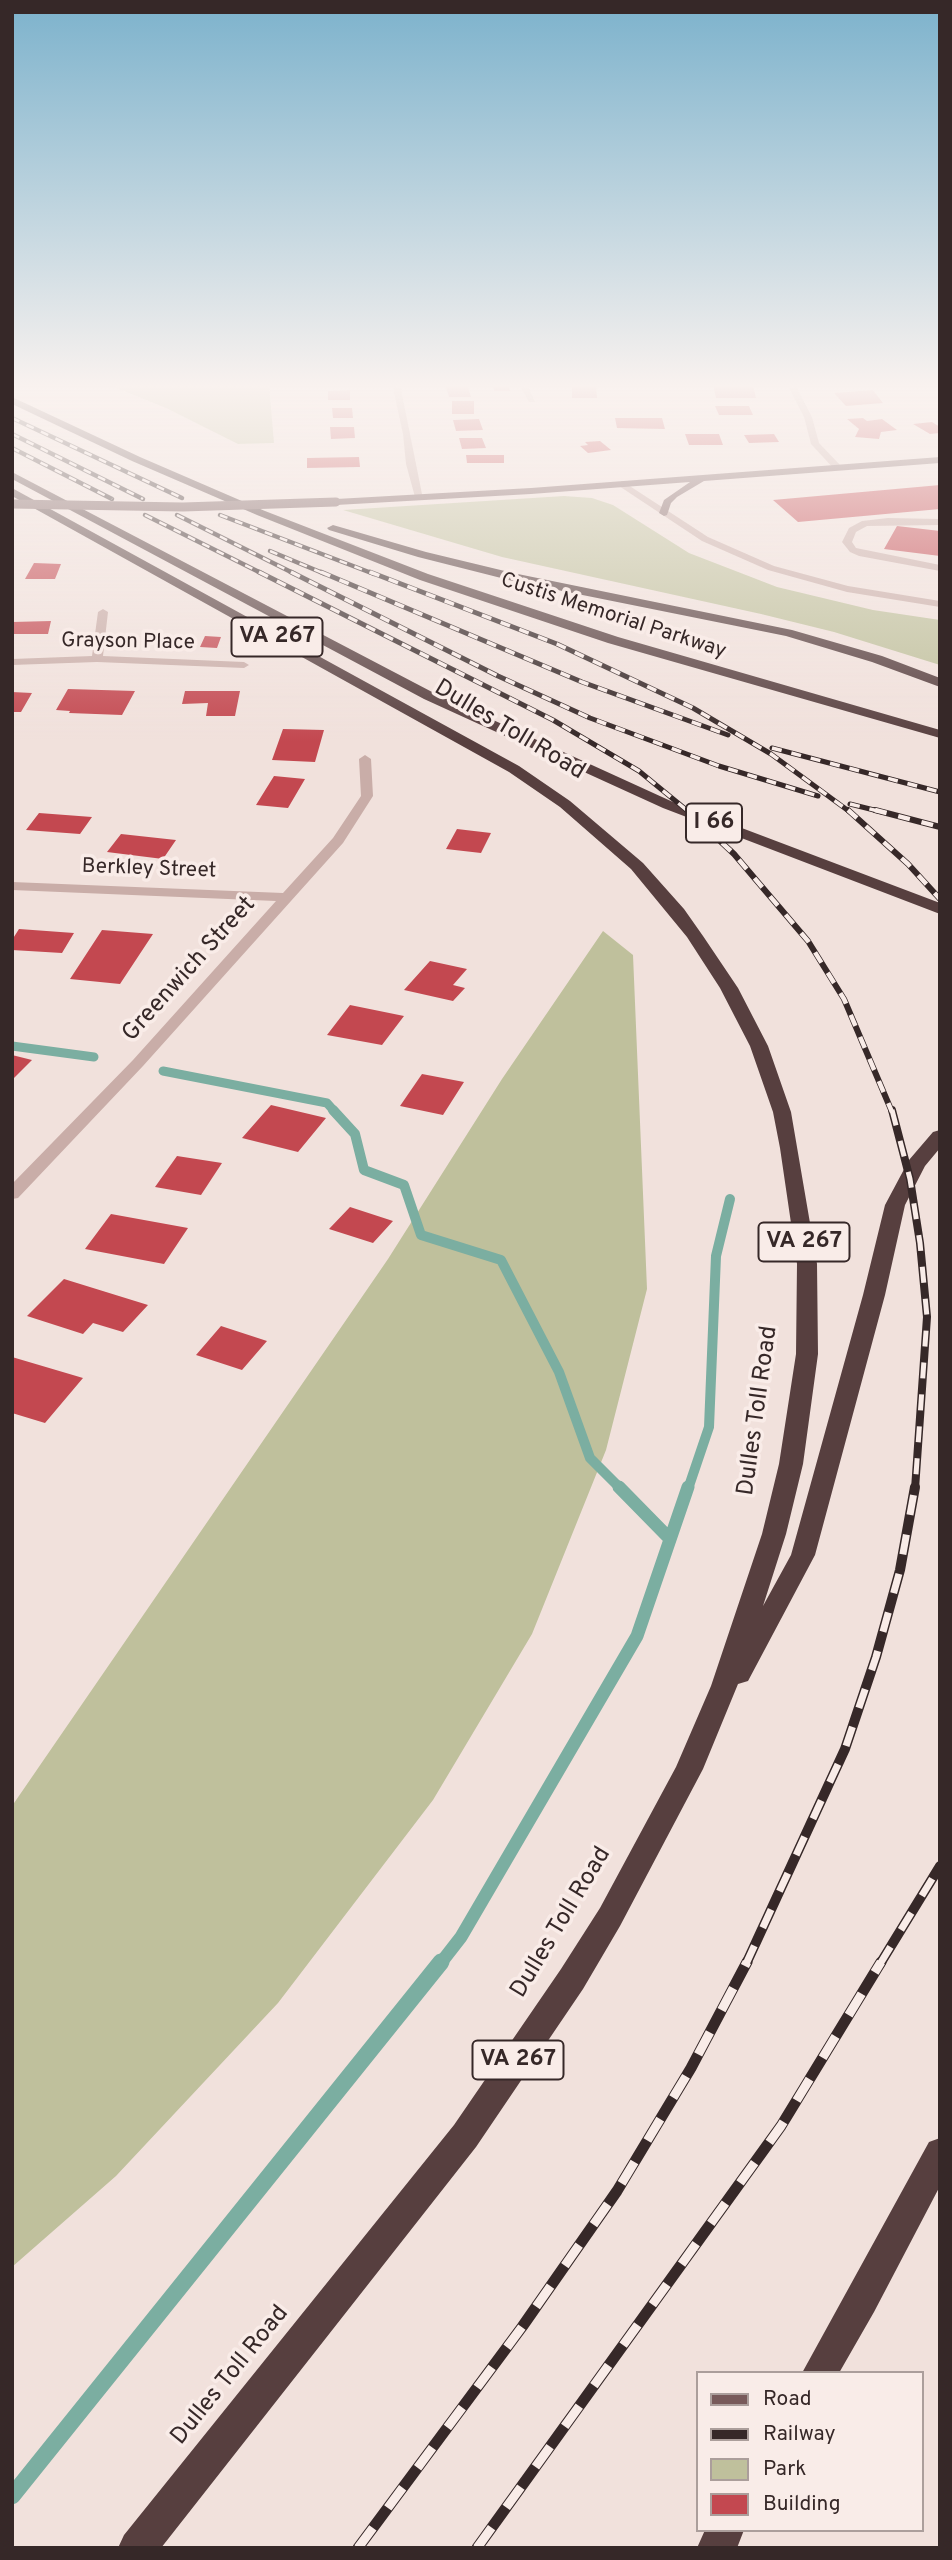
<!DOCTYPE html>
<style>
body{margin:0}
#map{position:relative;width:952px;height:2560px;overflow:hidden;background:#f1e1dc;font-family:Overpass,sans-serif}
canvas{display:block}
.frame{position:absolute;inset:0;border:14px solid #362828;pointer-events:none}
.legend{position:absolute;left:696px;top:2371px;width:228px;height:161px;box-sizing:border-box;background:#f9ece8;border:2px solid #ab9e9b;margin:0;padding:9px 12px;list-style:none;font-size:21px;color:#362828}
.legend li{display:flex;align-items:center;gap:14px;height:35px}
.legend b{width:35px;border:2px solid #ab9e9b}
</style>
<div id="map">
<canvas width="952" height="2560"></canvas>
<div class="frame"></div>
<ul class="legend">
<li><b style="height:9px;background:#785a5a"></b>Road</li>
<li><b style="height:9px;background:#362828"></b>Railway</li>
<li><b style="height:19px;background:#bfc09c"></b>Park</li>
<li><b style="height:19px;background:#c34850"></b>Building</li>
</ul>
</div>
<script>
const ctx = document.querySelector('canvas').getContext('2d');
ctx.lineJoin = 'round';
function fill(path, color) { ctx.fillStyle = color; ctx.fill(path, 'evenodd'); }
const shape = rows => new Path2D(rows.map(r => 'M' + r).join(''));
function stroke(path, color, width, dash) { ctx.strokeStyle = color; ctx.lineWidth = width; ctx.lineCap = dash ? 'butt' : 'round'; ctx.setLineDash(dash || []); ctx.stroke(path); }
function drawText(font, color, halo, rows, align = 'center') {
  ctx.font = font + ' Overpass,sans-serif'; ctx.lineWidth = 7; ctx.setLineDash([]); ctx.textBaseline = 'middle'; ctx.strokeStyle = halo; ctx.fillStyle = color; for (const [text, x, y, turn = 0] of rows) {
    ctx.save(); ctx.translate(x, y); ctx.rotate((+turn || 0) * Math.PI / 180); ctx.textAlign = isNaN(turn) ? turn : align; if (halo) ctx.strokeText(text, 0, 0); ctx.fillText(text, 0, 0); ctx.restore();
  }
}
fill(shape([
 [107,384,269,384,274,443,238,444,166,408],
 [564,496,592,498,613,505,689,553,777,587,873,610,940,620,940,665,834,632,761,614,502,557,343,510],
 [603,931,633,955,647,1289,606,1450,532,1634,433,1800,278,2003,116,2176,12,2267,12,1806,388,1259,502,1079]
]), '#bfc09c');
stroke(shape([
 [12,1046,94,1057],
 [163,1071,327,1103,335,1112]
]), '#7baea1', 9);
stroke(shape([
 [333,1110,355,1134,364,1170,404,1185,421,1235,501,1260,559,1372,590,1458,621,1489],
 [688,1489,709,1427,716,1256,730,1199]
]), '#7baea1', 10);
stroke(shape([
 [619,1487,670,1539],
 [440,1964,461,1937,637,1636,688,1487]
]), '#7baea1', 13);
stroke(shape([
 [12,2496,441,1962]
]), '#7baea1', 17);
fill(shape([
 [492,384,509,384,510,391,494,391],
 [572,385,596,385,597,398,572,398],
 [713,385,753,385,756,398,716,398],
 [446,387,468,387,471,397,449,397],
 [350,390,350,400,328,400,328,391],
 [873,390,883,403,846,406,834,393],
 [452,401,474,401,474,414,452,414],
 [715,406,749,406,753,415,719,415],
 [332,408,352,408,353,418,333,418],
 [615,418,662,418,665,429,617,428],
 [863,418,867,421,882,419,897,430,881,432,879,439,855,437,859,429,847,419],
 [479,419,483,430,456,431,453,420],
 [932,422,940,427,940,433,930,434,913,424],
 [330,427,354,427,355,438,331,439],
 [685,434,719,434,723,445,689,445],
 [774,434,779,442,749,443,744,435],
 [459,438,482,438,486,448,462,449],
 [600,441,611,450,588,453,580,446,588,445,585,442],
 [466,455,504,455,504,463,467,463],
 [359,457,360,467,307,468,307,458],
 [940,485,940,509,798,522,773,500],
 [897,526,940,531,940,556,884,549],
 [34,563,61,564,55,579,25,579],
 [51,621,48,634,12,634,12,622],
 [205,636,221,637,217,648,200,647],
 [68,689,135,691,122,715,69,713,70,711,56,710],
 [185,691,240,691,235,716,206,716,208,703,182,704],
 [12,692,32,693,21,712,12,712],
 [283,729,324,730,315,762,272,760],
 [274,776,305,779,288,808,256,805],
 [39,813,92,817,80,834,26,830],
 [457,829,491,833,481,853,446,849],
 [121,834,176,840,163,859,107,852],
 [19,929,74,933,62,953,12,950,12,940],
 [102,930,153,934,120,984,70,979],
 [430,961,467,969,453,985,465,988,453,1001,404,990],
 [350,1005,404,1016,382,1045,327,1035],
 [12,1055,32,1060,12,1080],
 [422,1074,464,1082,443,1115,400,1106],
 [271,1105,326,1118,298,1152,242,1138],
 [177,1156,222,1163,201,1195,155,1187],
 [350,1207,393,1221,373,1243,329,1229],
 [111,1214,188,1228,164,1264,85,1249],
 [64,1279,148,1305,123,1332,93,1323,83,1334,27,1316],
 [221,1326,267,1341,242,1370,196,1355],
 [12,1357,83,1378,45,1423,12,1413]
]), '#c34850');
fill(shape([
 [392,384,400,384,423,499,415,497,406,464,403,434,392,384],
 [519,384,527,384,535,402,529,402,519,384],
 [787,384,795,384,812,417,819,443,841,466,841,470,835,470,811,444,804,417,787,384],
 [622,481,708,537,774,566,848,586,940,601,940,607,847,592,768,570,702,541,619,486,618,484,622,481],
 [888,518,940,519,940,525,867,526,856,532,852,542,856,548,940,565,940,571,859,556,850,552,842,542,849,528,862,521,888,518],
 [103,609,108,612,103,656,244,662,249,665,244,668,97,662,12,665,12,659,92,656,98,612,103,609],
 [365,755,371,759,373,796,343,843,143,1066,18,1198,12,1199,12,1184,133,1060,276,901,12,890,12,882,283,893,333,838,361,796,359,759,365,755]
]), '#c9ada8');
fill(shape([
 [940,457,940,463,704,481,677,497,671,503,667,515,664,516,659,513,664,500,690,482,531,494,336,505,331,502,336,499,531,488,940,457]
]), '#785a5a');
fill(shape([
 [12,397,140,457,265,511,428,574,618,637,940,730,940,738,608,643,420,580,257,515,132,461,12,404,12,397],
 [12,472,434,693,673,802,940,903,940,914,663,808,424,699,12,479,12,472],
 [12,488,519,766,570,801,643,863,684,909,703,936,738,988,768,1046,791,1112,817,1264,818,1354,803,1464,786,1534,763,1606,791,1555,863,1295,885,1205,909,1160,933,1132,940,1130,940,1148,925,1166,905,1205,885,1295,815,1555,748,1681,738,1684,703,1769,620,1926,583,1989,476,2147,161,2548,118,2548,124,2535,454,2125,561,1969,600,1908,676,1767,711,1686,762,1534,779,1464,796,1354,797,1264,780,1148,773,1112,750,1046,720,988,687,937,631,869,560,807,509,772,12,496,12,488],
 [333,525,426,552,513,573,792,630,882,656,940,678,940,687,872,662,786,636,513,581,418,557,329,530,327,528,333,525],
 [940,2138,940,2186,874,2312,839,2373,802,2373,929,2142,940,2138],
 [705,2530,744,2530,737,2548,697,2548,705,2530]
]), '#573f3f');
const railFar5 = shape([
 [12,418,182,498],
 [12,434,143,499],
 [12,448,112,499],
 [145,515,263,574],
 [177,515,295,574],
 [220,515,374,574],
 [270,551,325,574]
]);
const railFar4 = shape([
 [259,572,553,720,639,771,689,812],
 [291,572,498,676,590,718,719,766,818,796],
 [321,572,582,682,728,735],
 [370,572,557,644,693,708,771,754,850,812],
 [772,748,940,792],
 [850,804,882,812]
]);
const railFar3 = shape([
 [687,810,734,854,808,941,844,999,892,1112],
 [848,810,908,864,940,899],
 [875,810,940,827]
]);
const railFar2 = shape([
 [892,1110,910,1179,920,1243,927,1317,915,1489]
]);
const railFar1 = shape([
 [746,1964,845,1749,876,1657,900,1570,915,1487],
 [880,1964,940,1866]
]);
const rail = shape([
 [358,2548,522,2327,617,2191,691,2068,747,1962],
 [477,2548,781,2126,881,1962]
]);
stroke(railFar5, '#362828', 4.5);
stroke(railFar4, '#362828', 5);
stroke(railFar3, '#362828', 6);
stroke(railFar2, '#362828', 8);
stroke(railFar1, '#362828', 10);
stroke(rail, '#362828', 11);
stroke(railFar5, '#f9ece8', 2.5, [8]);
stroke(railFar4, '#f9ece8', 3.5, [10]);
stroke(railFar3, '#f9ece8', 4.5, [12]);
stroke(railFar2, '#f9ece8', 5, [16]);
stroke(railFar1, '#f9ece8', 7, [20]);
stroke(rail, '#f9ece8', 9, [25]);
stroke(shape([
 [12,504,183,507,336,502]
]), '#785a5a', 9);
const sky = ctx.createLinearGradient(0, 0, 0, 742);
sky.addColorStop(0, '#7cb2cc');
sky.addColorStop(0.52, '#f9f2ef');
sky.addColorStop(1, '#f9f2ef00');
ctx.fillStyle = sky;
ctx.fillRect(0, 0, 952, 742);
drawText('21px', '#362828', '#f9ece8', [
 ["Custis Memorial Parkway",613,617,18],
 ["Grayson Place",128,643,1],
 ["Berkley Street",149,870,2]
]);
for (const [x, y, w] of [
 [277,637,91],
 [714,823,56],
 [804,1242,91],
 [518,2060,91]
]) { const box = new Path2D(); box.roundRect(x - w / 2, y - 19.5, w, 39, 5); ctx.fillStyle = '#f9ece8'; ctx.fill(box); stroke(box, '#362828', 2); }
drawText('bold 23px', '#362828', null, [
 ["VA 267",277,637],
 ["I 66",714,823],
 ["VA 267",804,1242],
 ["VA 267",518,2060]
]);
drawText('24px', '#362828', '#f9ece8', [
 ["Dulles Toll Road",509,731,31],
 ["Greenwich Street",190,970,-48],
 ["Dulles Toll Road",759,1411,-82],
 ["Dulles Toll Road",562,1923,-59],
 ["Dulles Toll Road",231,2376,-51]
]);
</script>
